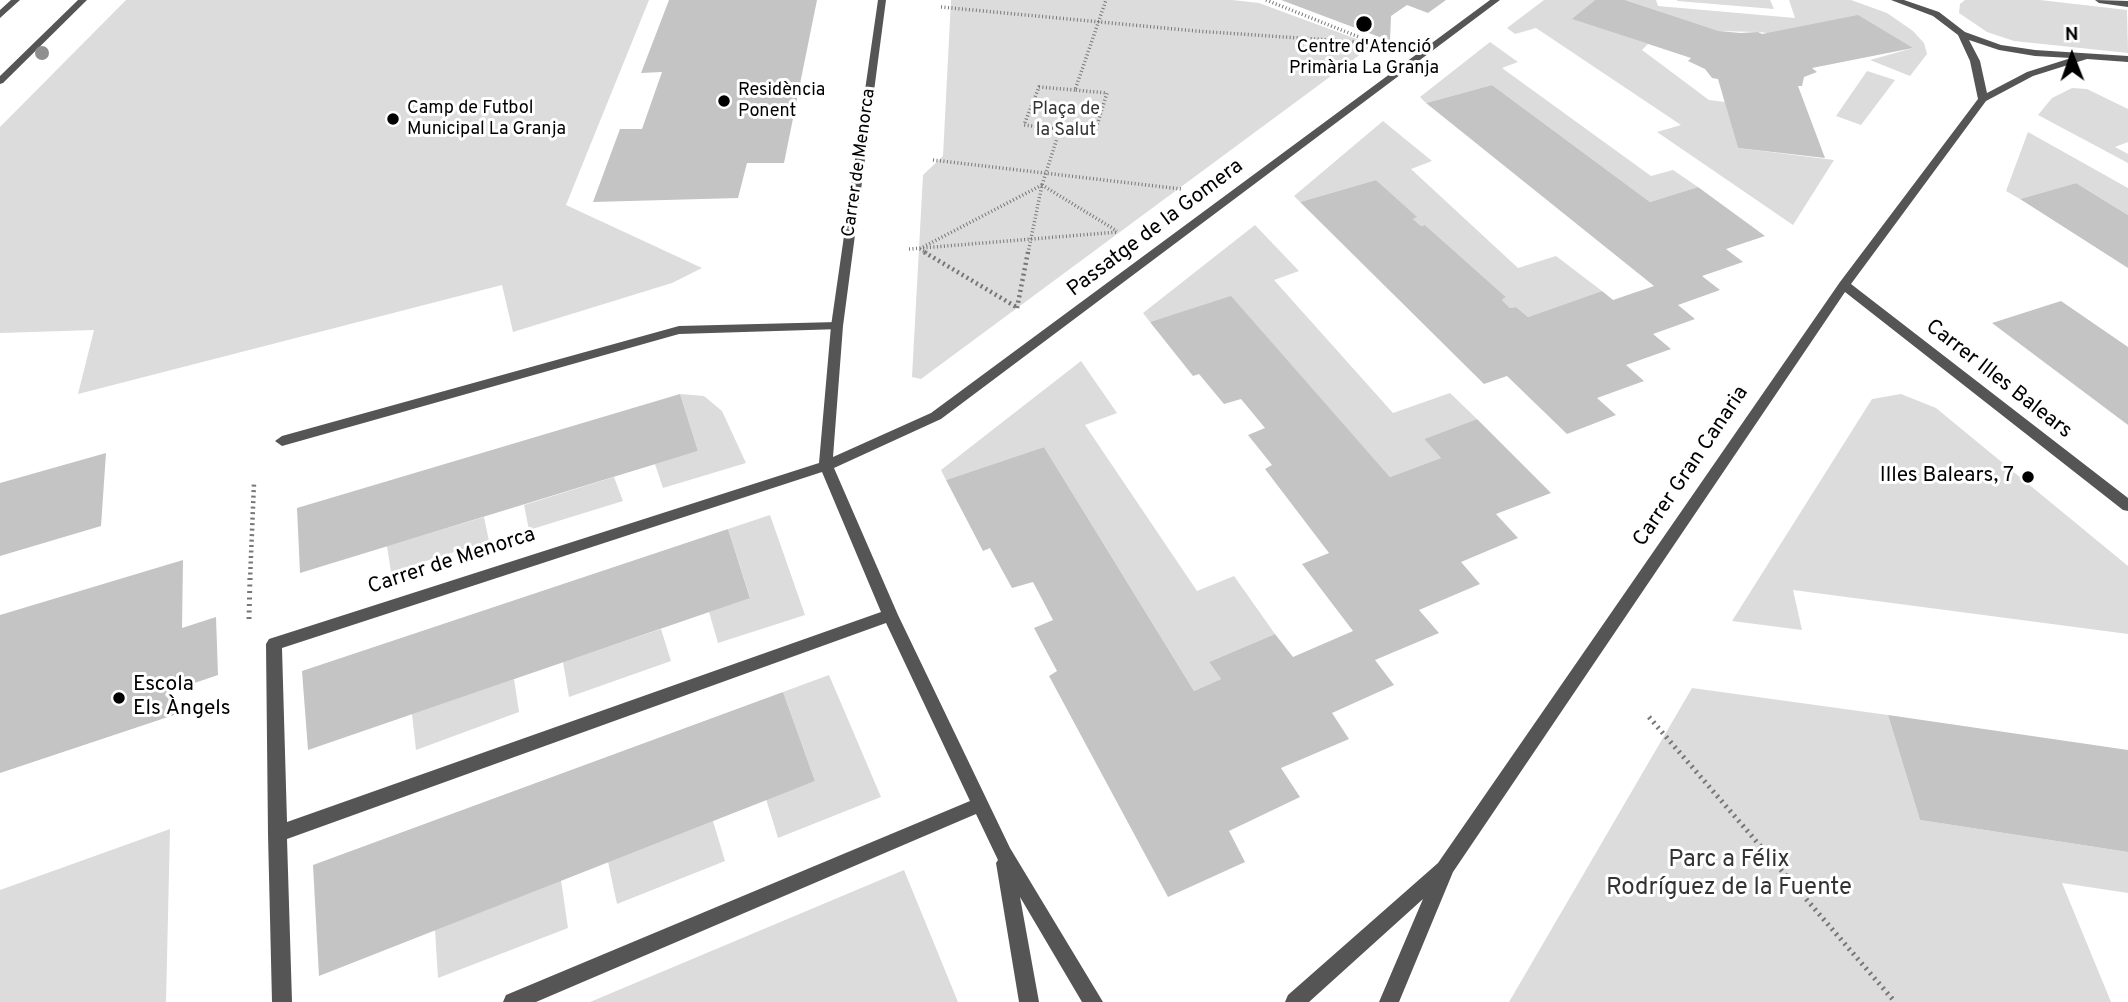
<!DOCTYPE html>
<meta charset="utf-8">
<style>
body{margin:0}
#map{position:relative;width:2128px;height:1002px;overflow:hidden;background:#fff;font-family:Overpass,sans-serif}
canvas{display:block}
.north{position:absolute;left:2037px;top:21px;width:70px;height:70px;-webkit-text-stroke:5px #fff;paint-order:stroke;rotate:359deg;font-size:19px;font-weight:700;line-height:28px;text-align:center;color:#000}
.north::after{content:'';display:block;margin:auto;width:24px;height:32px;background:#000;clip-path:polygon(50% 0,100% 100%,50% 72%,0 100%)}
</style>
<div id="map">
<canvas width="2128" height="1002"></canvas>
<div class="north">N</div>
</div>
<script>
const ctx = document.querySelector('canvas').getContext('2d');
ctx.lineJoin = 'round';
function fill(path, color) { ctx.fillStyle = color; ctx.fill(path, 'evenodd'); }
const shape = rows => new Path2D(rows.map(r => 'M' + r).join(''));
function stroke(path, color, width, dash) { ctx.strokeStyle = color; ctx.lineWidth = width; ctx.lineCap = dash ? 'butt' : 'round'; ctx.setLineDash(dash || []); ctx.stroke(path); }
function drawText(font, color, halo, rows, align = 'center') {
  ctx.font = font + ' Overpass,sans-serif'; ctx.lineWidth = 6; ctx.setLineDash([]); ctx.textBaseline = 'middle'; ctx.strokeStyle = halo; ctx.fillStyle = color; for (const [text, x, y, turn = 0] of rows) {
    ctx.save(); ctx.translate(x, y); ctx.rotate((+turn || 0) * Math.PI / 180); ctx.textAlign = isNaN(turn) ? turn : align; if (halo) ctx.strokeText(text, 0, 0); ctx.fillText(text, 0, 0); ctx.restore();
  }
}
fill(shape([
 [126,0,649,0,566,205,702,268,672,283,513,332,502,285,78,394,94,330,0,333,0,127],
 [951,0,1232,0,1259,3,1373,45,921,379,912,377,923,175,943,156],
 [1544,0,1595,0,1573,19,1648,44,1642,50,1709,100,1725,102,1738,148,1834,160,1793,225,1657,132,1681,125,1536,28,1515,34,1507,28],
 [1625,0,1656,0,1658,6,1795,18,1789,0,1851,0,1887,13,1913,31,1924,43,1927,54,1910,76,1870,60,1913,48,1758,32,1719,31],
 [1677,0,1770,0,1774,9,1677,1],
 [1965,0,2040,0,2127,10,2128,53,2014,41,1987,32,1959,13,1960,4],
 [1490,42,1518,62,1502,68,1651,176,1673,170,1698,187,1650,202,1492,85,1426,103,1420,97],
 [1867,71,1895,80,1861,125,1836,116],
 [2072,88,2087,89,2128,109,2128,142,2115,147,2128,154,2128,163,2038,115,2052,98],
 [1383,121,1432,161,1411,169,1518,268,1556,256,1602,291,1528,317,1516,307,1510,308,1502,300,1506,297,1425,225,1421,226,1413,219,1416,217,1376,180,1300,202,1294,196],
 [2028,132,2128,188,2128,215,2076,183,2020,199,2006,191],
 [1255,225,1299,271,1274,280,1393,413,1450,393,1477,419,1424,439,1441,458,1390,477,1231,297,1150,322,1143,313],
 [1081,361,1117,413,1085,425,1197,591,1234,576,1275,634,1209,662,1221,679,1194,691,1044,447,946,480,941,470],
 [680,394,704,396,722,411,746,463,663,488,655,464,698,451],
 [1901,394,1936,408,2128,566,2128,634,1793,590,1802,630,1732,621,1872,399],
 [614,477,623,501,529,530,524,505],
 [770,515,805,615,718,643,709,612,750,597,728,529],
 [484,517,489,541,391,572,387,546],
 [661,629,671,661,569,697,563,662],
 [829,675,881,797,778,838,766,799,815,781,783,692],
 [514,679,519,712,416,750,412,714],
 [1692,688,1888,715,1920,820,2128,852,2128,893,2062,883,2111,1002,1509,1002],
 [713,821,725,861,617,904,608,862],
 [170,829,166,1002,0,1002,0,890],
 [904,870,958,1002,590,1002],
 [561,880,568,928,438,978,435,930]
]), '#dcdcdc');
fill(shape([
 [669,0,817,0,784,163,747,163,738,198,593,202,620,129,642,129,662,72,641,73],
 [1281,0,1446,0,1428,13,1407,5,1391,16,1390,41],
 [1595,0,1625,0,1719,31,1740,33,1758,32,1762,34,1858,15,1913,48,1812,68,1817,72,1804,77,1802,86,1798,86,1825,158,1738,148,1718,79,1712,78,1705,69,1688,61,1691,58,1572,19],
 [1492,85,1650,202,1698,187,1765,236,1726,249,1743,262,1702,276,1720,290,1678,305,1695,319,1653,334,1671,349,1626,365,1644,381,1597,398,1616,415,1567,434,1507,376,1484,384,1300,202,1376,180,1417,217,1413,219,1421,226,1425,225,1506,297,1502,300,1510,308,1516,307,1528,317,1602,291,1613,300,1654,286,1426,103],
 [2076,183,2128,215,2128,268,2020,199],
 [1231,296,1390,477,1441,458,1424,439,1477,419,1551,493,1496,514,1518,538,1461,562,1480,584,1419,610,1439,633,1375,660,1394,685,1332,713,1349,739,1281,768,1300,797,1229,831,1245,862,1168,897,1049,676,1057,671,1034,628,1053,620,1033,582,1012,588,990,548,983,551,946,480,1044,447,1194,691,1221,679,1209,662,1275,634,1293,657,1353,631,1302,564,1329,553,1265,469,1272,465,1248,435,1265,428,1241,399,1224,404,1199,374,1193,376,1150,322],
 [2061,301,2128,347,2128,425,1992,323],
 [680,394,698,451,300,573,297,508],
 [106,453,101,526,0,556,0,483],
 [728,529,750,598,308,750,302,671],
 [183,560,182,628,216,617,218,675,174,690,174,715,0,773,0,615],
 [783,692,815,781,319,976,313,865],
 [1888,715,2128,750,2128,852,1920,820]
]), '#c4c4c4');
stroke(shape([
 [1266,0,1369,41],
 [941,7,1196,31,1373,43],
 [1060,129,1024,125,1039,87,1075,90],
 [933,160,1181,189],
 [1042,185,1117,231],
 [923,247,1042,185],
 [909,249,1118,232],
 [920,249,927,253],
 [1028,253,1042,185,1060,129,1095,132,1107,93,1075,90,1106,0]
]), '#777', 3.5, [1, 2.5]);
stroke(shape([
 [924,252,1018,308],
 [1017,308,1028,252],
 [250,580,254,483]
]), '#777', 4.5, [2, 3.5]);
stroke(shape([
 [249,619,250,578],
 [1649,717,1895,1002]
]), '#777', 5, [2, 4.5]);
fill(shape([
 [837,322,841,323,843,326,841,329,679,334,282,446,275,441,282,436,679,326,837,322]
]), '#555');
fill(shape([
 [11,0,20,0,0,18,0,10,11,0],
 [78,0,87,0,3,83,0,84,0,76,78,0],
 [878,0,886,0,843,326,833,457,931,413,1490,0,1500,0,941,419,834,468,898,615,1010,848,1103,1002,1082,1002,1020,897,1039,1002,1019,1002,996,863,998,860,976,814,536,1002,503,1002,506,995,970,801,886,623,287,839,292,1002,272,1002,268,834,266,644,269,639,819,463,831,326,878,0],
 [822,472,881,612,287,822,282,648,822,472],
 [1891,0,1904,0,1939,12,1965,32,2001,45,2035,50,2128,56,2128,62,2087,59,2033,76,1986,101,1851,284,2128,498,2128,511,2123,510,1845,292,1453,872,1399,1002,1379,1002,1423,899,1309,1002,1285,1002,1288,995,1438,863,1840,282,1978,99,1970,61,1958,35,1933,16,1891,0],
 [1969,40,1999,50,2035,56,2071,58,2027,72,1987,93,1980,61,1969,40],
 [2095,0,2128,1,2128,7,2099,3,2095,0]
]), '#555');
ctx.fillStyle = '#8f8f8f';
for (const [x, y] of [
 [42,53]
]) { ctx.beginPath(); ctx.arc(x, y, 7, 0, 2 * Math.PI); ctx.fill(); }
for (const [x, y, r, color] of [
 [1364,24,9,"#000"],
 [724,101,7,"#000"],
 [393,119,7,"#000"],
 [2028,477,7,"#000"],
 [119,698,7,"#000"]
]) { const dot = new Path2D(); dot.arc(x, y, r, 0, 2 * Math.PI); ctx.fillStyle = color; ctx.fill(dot); stroke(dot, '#fff', 2.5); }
drawText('18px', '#000', '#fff', [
 ["Centre d'Atenció",1364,48,"center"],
 ["Primària La Granja",1364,69,"center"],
 ["Residència",738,91],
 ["Ponent",738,112],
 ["Camp de Futbol",407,109],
 ["Municipal La Granja",407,130]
], 'left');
drawText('18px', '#333', '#fff', [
 ["Plaça de",1066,110],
 ["la Salut",1066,131]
]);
drawText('18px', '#000', '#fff', [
 ["Carrer de Menorca",860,163,-82]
]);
drawText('21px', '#000', '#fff', [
 ["Passatge de la Gomera",1156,229,-37],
 ["Carrer Illes Balears",1998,380,38],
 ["Carrer Gran Canaria",1692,467,-56],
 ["Carrer de Menorca",452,562,-18]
]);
drawText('21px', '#000', '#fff', [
 ["Illes Balears, 7",2014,477],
 ["Escola",133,686,"left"],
 ["Els Àngels",133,710,"left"]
], 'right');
drawText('24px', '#333', '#fff', [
 ["Parc a Félix",1729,861],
 ["Rodríguez de la Fuente",1729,889]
]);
</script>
